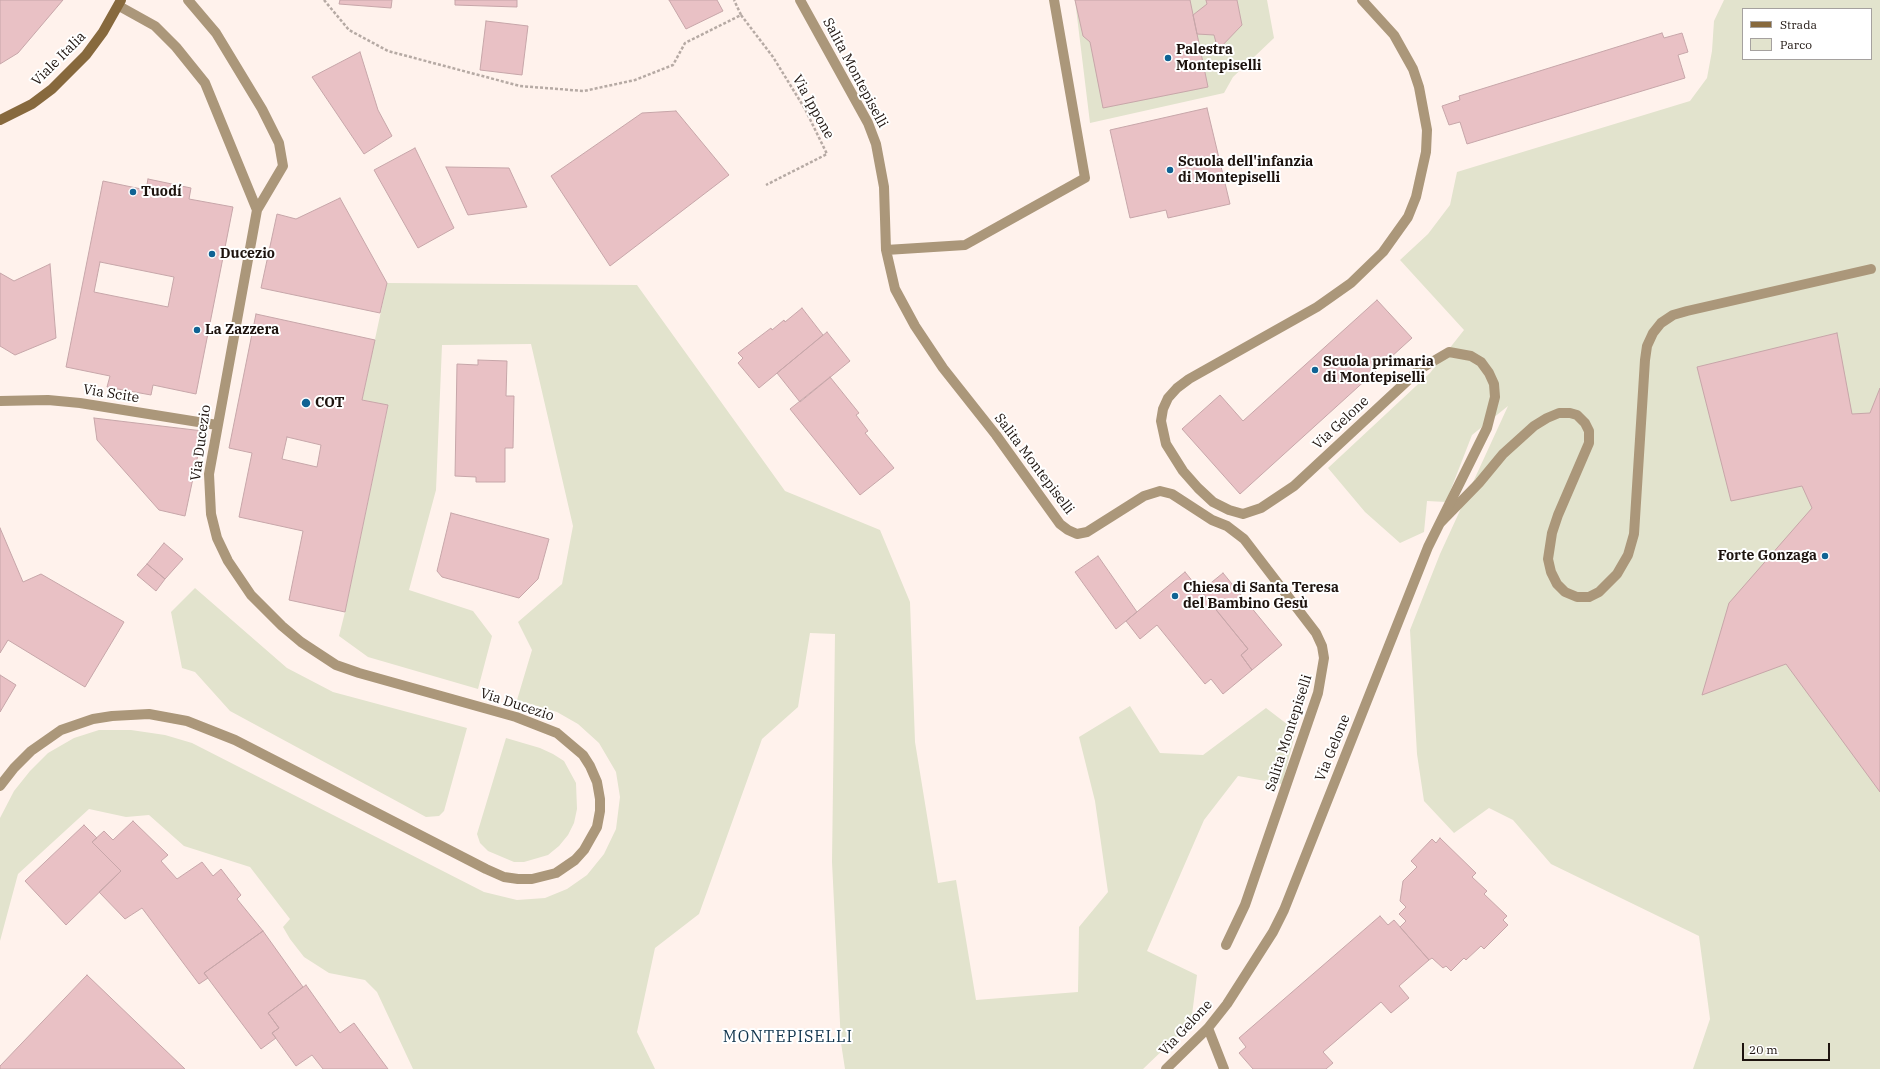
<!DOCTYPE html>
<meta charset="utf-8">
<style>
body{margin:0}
#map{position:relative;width:1880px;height:1069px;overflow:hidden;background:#fff2ec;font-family:"IBM Plex Serif",serif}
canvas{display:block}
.legend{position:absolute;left:1742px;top:8px;width:130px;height:52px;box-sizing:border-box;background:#fff;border:1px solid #a5a19f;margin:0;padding:5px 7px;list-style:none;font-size:12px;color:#1d130e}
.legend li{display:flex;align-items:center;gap:8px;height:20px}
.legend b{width:20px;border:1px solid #a5a19f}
.scale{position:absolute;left:1742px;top:1043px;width:88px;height:18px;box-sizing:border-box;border:2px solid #1d130e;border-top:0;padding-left:5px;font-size:12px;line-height:14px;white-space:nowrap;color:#1d130e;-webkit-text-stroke:3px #fff;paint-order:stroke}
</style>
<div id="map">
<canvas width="1880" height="1069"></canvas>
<ul class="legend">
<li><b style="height:5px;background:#87693d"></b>Strada</li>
<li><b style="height:11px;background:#e2e3cd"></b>Parco</li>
</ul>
<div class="scale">20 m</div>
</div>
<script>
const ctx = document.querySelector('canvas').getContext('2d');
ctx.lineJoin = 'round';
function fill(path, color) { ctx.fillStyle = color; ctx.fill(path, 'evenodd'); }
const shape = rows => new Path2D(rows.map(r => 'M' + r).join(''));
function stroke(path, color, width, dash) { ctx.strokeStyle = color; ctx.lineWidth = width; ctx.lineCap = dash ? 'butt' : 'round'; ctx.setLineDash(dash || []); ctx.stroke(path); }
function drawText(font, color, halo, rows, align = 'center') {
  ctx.font = font + ' "IBM Plex Serif",serif'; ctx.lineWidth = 4; ctx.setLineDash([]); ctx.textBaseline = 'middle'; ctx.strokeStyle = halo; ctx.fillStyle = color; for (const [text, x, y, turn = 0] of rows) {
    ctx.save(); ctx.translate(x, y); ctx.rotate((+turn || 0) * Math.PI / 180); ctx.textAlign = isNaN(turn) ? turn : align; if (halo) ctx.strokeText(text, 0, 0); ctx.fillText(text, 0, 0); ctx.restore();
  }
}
fill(shape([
 [1075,0,1267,0,1274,38,1233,77,1224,93,1090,123],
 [1724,0,1880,0,1880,1069,1693,1069,1710,1019,1699,936,1551,864,1513,820,1489,808,1454,833,1424,801,1417,754,1410,630,1440,554,1508,406,1472,435,1446,502,1427,501,1424,532,1400,543,1365,512,1328,468,1430,373,1464,330,1400,260,1428,234,1450,205,1457,172,1690,101,1707,78,1712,51,1714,21],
 [1743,9,1871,9,1871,59,1743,59],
 [387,283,637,285,785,491,880,530,910,602,915,742,938,883,956,880,976,1000,1078,992,1079,927,1108,892,1095,801,1079,737,1130,706,1160,753,1203,755,1266,708,1296,731,1282,784,1238,776,1204,820,1147,951,1197,975,1191,1023,1143,1069,845,1069,841,1043,832,862,835,634,810,633,798,707,762,739,699,914,655,948,637,1032,655,1069,413,1069,377,992,365,980,329,973,304,957,290,939,283,927,290,919,250,867,184,846,149,815,126,817,89,809,18,874,0,941,0,818,14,791,30,771,48,753,74,738,99,730,131,730,165,735,192,743,484,892,517,900,545,898,567,889,587,875,604,854,616,829,620,797,616,772,599,743,578,724,557,712,517,700,532,650,518,622,562,584,573,526,531,344,442,345,436,490,409,590,473,611,492,636,478,689,368,657,339,636,345,612,388,406,362,400],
 [195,588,287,668,333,692,467,728,444,811,439,816,426,817,230,711,195,672,182,668,171,612],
 [506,738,540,748,553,754,564,761,576,783,577,809,574,823,568,835,559,846,548,855,524,862,514,862,488,851,480,843,477,834]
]), '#e2e3cd');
const building = shape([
 [0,0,63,0,18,53,0,64,0,0],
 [340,0,392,0,391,8,339,4,340,0],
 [455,0,517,0,517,7,455,5,455,0],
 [669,0,717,0,723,11,686,29,669,0],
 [1075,0,1190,0,1208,87,1103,108,1090,42,1083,36,1075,0],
 [1206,0,1237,0,1242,25,1218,50,1214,35,1197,34,1193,15,1207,4,1206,0],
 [486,21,528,26,522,75,480,70,486,21],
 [1662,33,1664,38,1682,33,1688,52,1678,55,1685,78,1467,144,1460,122,1449,125,1442,106,1460,100,1459,96,1662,33],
 [360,52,378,110,392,136,364,154,312,77,360,52],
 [1207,108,1230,204,1168,218,1166,210,1130,218,1110,130,1207,108],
 [676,111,729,175,610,266,551,176,642,113,676,111],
 [415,148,454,228,418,248,374,170,415,148],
 [446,167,509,168,527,207,468,215,446,167],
 [148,179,191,188,189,199,233,207,196,394,153,385,151,395,107,387,110,376,66,367,103,181,146,190,148,179],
 [100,262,174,277,168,307,94,292,100,262],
 [340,198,387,283,380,313,261,288,277,214,296,219,340,198],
 [50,264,56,338,15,355,0,346,0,273,14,281,50,264],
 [1377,300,1412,338,1240,494,1182,429,1220,395,1243,421,1377,300],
 [802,308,823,335,759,388,738,363,743,358,738,353,771,328,772,330,784,320,785,322,802,308],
 [256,314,375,340,362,400,388,405,345,612,289,600,303,531,239,517,252,453,229,448,256,314],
 [287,437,321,445,317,467,282,459,287,437],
 [827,332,850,361,800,402,777,373,827,332],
 [1837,333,1852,414,1870,413,1880,388,1880,792,1786,664,1702,695,1729,603,1812,508,1802,486,1731,501,1697,367,1837,333],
 [478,360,507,361,506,396,514,396,513,448,505,448,505,482,476,482,476,477,455,476,457,364,478,365,478,360],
 [830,377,859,413,856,415,868,431,865,433,894,468,860,495,790,409,830,377],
 [94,418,203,431,185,516,159,510,97,440,94,418],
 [451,513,549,539,538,579,519,598,442,577,437,571,451,513],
 [0,528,23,582,41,574,124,622,85,687,8,640,0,653,0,528],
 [164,543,183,559,165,579,147,564,164,543],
 [1098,556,1137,612,1116,629,1075,572,1098,556],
 [147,564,165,579,156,591,137,575,147,564],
 [1185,572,1248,649,1241,655,1252,670,1223,694,1211,679,1205,684,1157,625,1140,639,1126,621,1185,572],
 [1223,573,1282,645,1252,670,1241,655,1248,649,1201,591,1223,573],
 [0,675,16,685,0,712,0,675],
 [133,821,168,855,161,861,177,879,202,862,213,876,221,869,241,895,237,899,263,931,204,973,208,978,199,984,142,908,125,919,99,892,121,871,92,842,104,831,113,840,133,821],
 [84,825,97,838,92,842,121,871,66,925,25,881,84,825],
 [1440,838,1476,873,1472,877,1487,891,1484,894,1507,916,1503,920,1508,925,1484,949,1481,946,1466,960,1464,958,1451,971,1446,966,1443,968,1432,958,1429,960,1400,927,1406,921,1399,914,1406,907,1400,901,1403,881,1417,867,1411,861,1432,839,1436,843,1440,838],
 [1380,916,1388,925,1394,920,1429,960,1399,986,1409,998,1391,1013,1381,1002,1323,1052,1333,1063,1326,1069,1253,1069,1239,1053,1246,1047,1239,1038,1380,916],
 [263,931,303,987,268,1013,279,1028,272,1033,276,1038,261,1049,204,973,263,931],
 [87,975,185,1069,0,1069,0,1066,87,975],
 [306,985,340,1033,354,1023,388,1069,323,1069,312,1055,296,1066,272,1033,279,1028,268,1013,306,985]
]);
fill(building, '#e9c1c5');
stroke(building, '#c7a6a9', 1);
stroke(shape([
 [324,0,349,30,388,51,520,86,584,91,635,80,673,65,685,43,741,15,734,0],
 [741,15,773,57,805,109,827,154,766,185]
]), '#b6aaa4', 2.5, [3, 2]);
stroke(shape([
 [1441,522,1479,483,1503,454,1534,426,1547,418,1559,413,1570,413,1577,415,1585,423,1589,431,1589,443,1558,515,1552,533,1548,559,1551,572,1557,584,1565,592,1577,597,1589,597,1599,592,1617,574,1628,555,1634,534,1645,360,1647,346,1653,333,1661,323,1673,315,1687,311,1871,269]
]), '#ab977a', 10);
stroke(shape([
 [800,0,868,123,876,144,884,187,886,250,895,289,915,326,943,368,996,435,1060,524,1068,530,1077,534,1087,532,1144,496,1160,491,1172,494,1212,520,1227,526,1244,539,1316,633,1322,646,1324,658,1318,693,1245,905,1226,945],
 [119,6,155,26,176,47,205,83,257,210],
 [886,250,965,245,1085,178,1054,0],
 [0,401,48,400,80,403,217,425],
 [0,786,14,768,31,751,61,730,93,719,112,716,149,714,187,721,235,740,486,869,504,877,518,879,532,879,556,873,575,860,584,850,597,827,600,811,600,799,597,782,590,766,583,755,557,733,516,717,359,673,336,665,301,642,282,626,251,595,228,561,217,538,211,514,209,474,257,210,283,166,279,143,262,109,216,33,188,0],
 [1208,1028,1224,1069],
 [1166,1069,1208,1028,1227,1004,1273,932,1284,910,1428,547,1487,428,1495,397,1494,384,1489,373,1481,362,1471,356,1449,352,1420,369,1294,486,1261,508,1243,514,1229,510,1213,502,1198,488,1183,471,1166,444,1161,421,1163,409,1168,398,1177,388,1189,379,1317,307,1351,283,1383,252,1408,217,1416,197,1426,152,1427,130,1419,87,1413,69,1394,35,1362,0]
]), '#ab977a', 10);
stroke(shape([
 [0,120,32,104,52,89,86,55,103,32,121,0]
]), '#87693d', 10);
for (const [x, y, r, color] of [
 [1168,58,4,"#0f6394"],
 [1170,170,4,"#0f6394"],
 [133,192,4,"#0f6394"],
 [212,254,4,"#0f6394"],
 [197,330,4,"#0f6394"],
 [1315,370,4,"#0f6394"],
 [306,403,5,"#0f6394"],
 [1825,556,4,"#0f6394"],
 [1175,596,4,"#0f6394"]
]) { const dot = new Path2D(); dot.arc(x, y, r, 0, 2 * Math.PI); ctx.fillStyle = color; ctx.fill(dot); stroke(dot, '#fff', 1.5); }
drawText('bold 14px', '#1d130e', '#fff', [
 ["Palestra",1176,50],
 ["Montepiselli",1176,66],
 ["Scuola dell'infanzia",1178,162],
 ["di Montepiselli",1178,178],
 ["Tuodí",141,192],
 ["Ducezio",220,254],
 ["La Zazzera",205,330],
 ["Scuola primaria",1323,362],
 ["di Montepiselli",1323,378],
 ["COT",315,403],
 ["Forte Gonzaga",1817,556,"right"],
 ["Chiesa di Santa Teresa",1183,588],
 ["del Bambino Gesù",1183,604]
], 'left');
drawText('14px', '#1d130e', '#fff', [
 ["Viale Italia",59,59,-45],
 ["Salita Montepiselli",855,73,62],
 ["Via Ippone",813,107,61],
 ["Via Scite",111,394,9],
 ["Via Gelone",1341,423,-43],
 ["Via Ducezio",201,443,-82],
 ["Salita Montepiselli",1034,464,53],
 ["Via Ducezio",517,705,18],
 ["Salita Montepiselli",1289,733,-72],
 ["Via Gelone",1333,748,-68],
 ["Via Gelone",1186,1028,-47]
]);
ctx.letterSpacing = '1px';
drawText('16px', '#0f334c', '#fff', [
 ["MONTEPISELLI",788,1037]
]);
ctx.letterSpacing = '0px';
</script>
